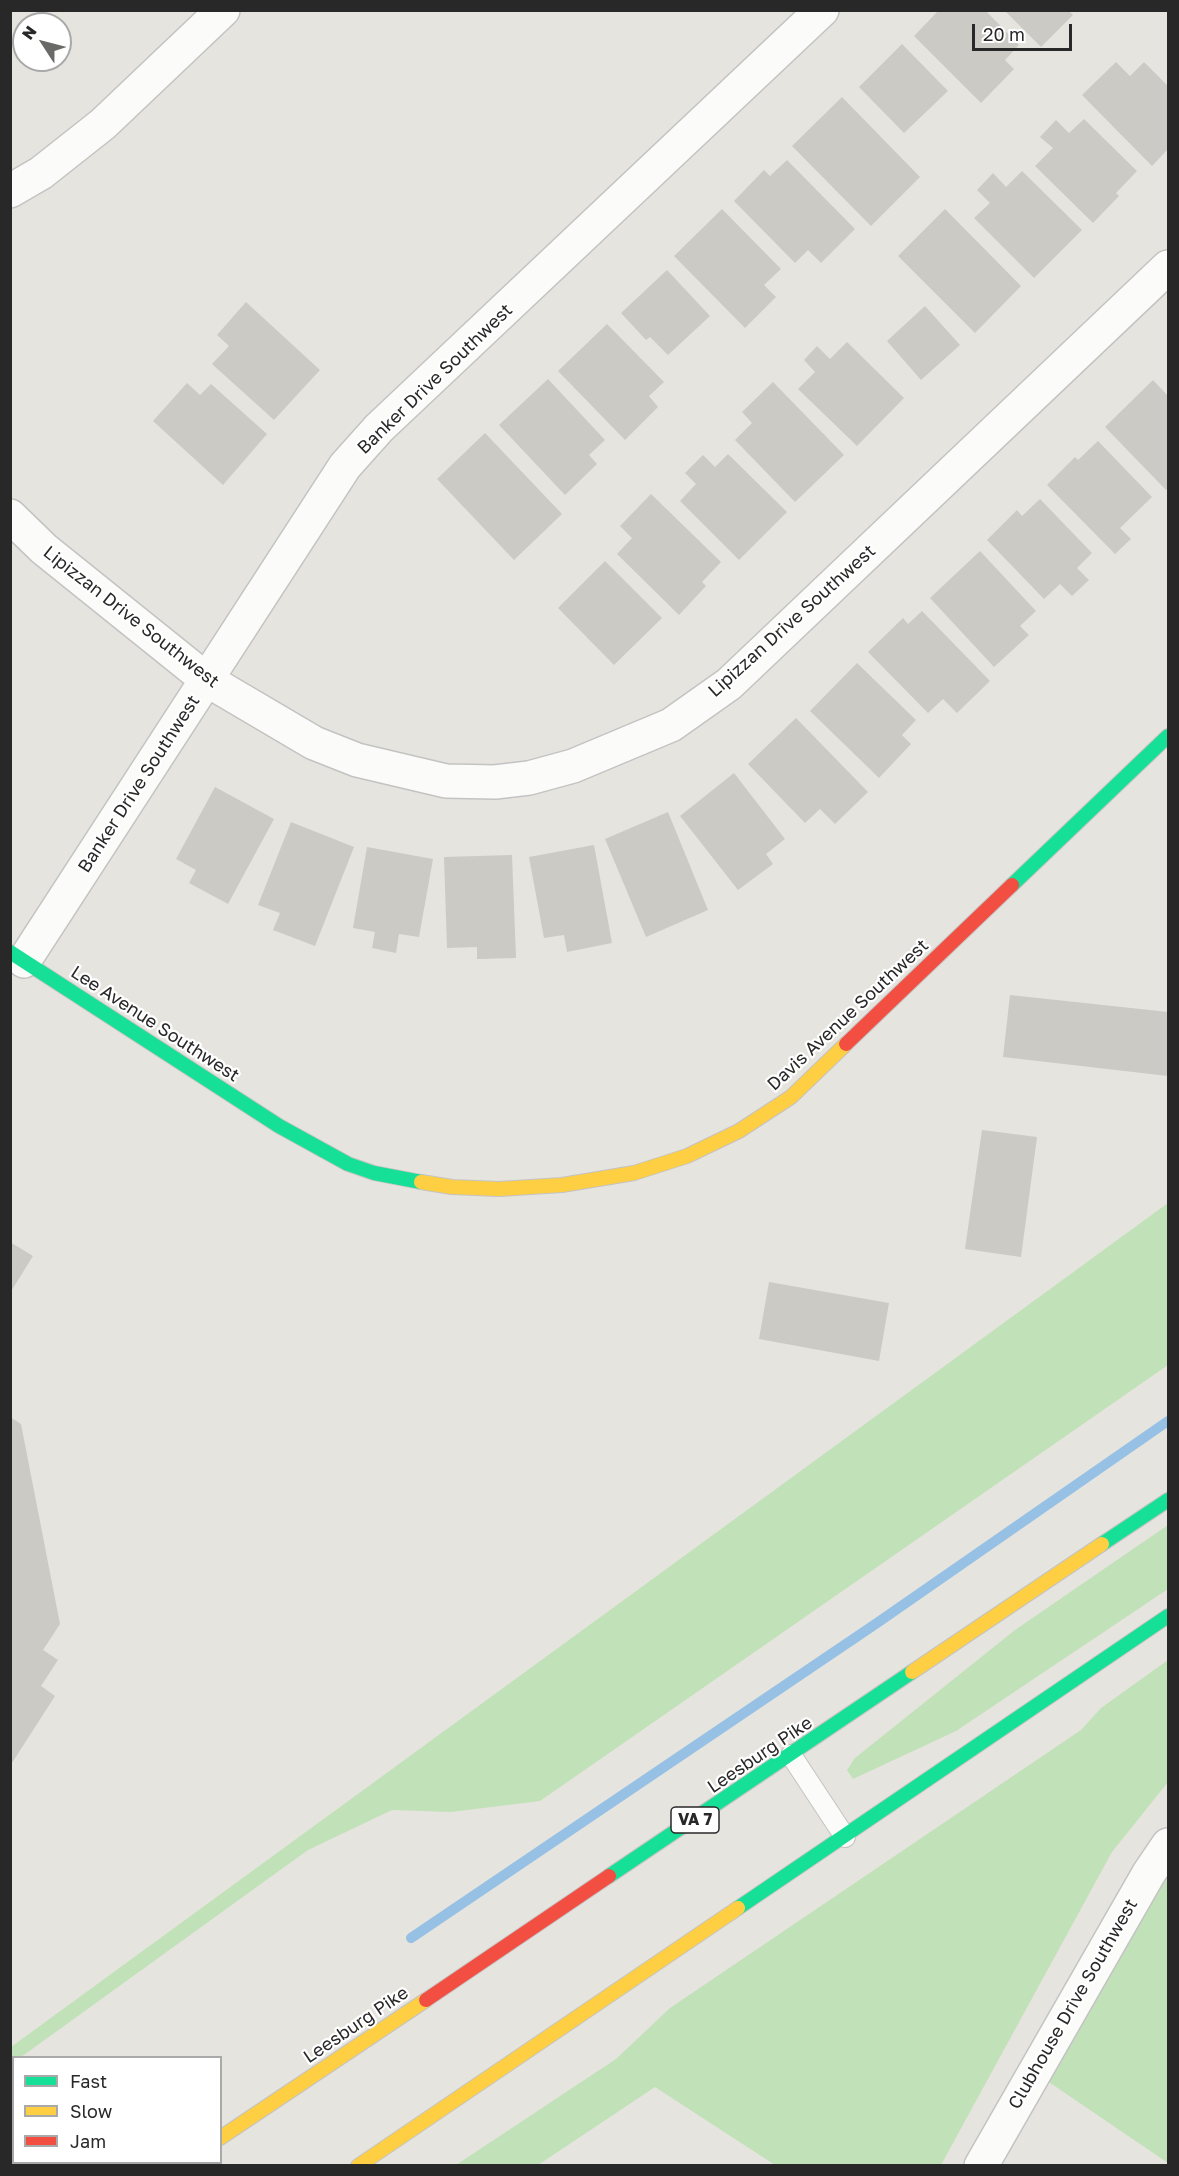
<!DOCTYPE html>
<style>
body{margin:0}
#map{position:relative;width:1179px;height:2176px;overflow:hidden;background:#e6e4de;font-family:"Golos Text",sans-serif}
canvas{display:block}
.frame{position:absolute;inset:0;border:12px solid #282828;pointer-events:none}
.legend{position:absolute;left:12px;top:2056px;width:210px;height:108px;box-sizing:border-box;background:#fff;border:2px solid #a9a9a9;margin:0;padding:8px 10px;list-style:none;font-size:18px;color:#282828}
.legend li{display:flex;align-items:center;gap:12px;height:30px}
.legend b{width:30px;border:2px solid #a9a9a9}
.north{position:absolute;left:12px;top:12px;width:60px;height:60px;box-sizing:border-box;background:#fff;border:2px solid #a9a9a9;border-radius:50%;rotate:306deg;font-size:16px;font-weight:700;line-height:24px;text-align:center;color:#282828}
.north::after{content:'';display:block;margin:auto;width:21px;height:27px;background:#6a6a68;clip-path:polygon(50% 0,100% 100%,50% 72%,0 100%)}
.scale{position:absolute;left:972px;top:24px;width:100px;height:27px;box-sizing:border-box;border:3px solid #282828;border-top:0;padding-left:8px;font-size:18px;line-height:21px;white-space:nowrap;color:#282828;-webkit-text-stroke:4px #fff;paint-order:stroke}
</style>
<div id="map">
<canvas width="1179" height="2176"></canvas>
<div class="frame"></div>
<ul class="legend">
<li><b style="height:8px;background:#16e098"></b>Fast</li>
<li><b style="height:8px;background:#ffcf43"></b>Slow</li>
<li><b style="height:8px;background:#f24e42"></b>Jam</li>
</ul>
<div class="north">N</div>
<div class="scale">20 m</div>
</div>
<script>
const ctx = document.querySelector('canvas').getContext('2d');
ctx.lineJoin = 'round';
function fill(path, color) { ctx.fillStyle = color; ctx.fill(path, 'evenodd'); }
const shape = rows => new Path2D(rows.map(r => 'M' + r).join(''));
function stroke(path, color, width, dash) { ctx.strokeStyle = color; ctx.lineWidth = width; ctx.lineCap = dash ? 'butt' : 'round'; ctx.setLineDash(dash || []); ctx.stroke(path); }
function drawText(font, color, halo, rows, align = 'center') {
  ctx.font = font + ' "Golos Text",sans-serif'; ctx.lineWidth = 4.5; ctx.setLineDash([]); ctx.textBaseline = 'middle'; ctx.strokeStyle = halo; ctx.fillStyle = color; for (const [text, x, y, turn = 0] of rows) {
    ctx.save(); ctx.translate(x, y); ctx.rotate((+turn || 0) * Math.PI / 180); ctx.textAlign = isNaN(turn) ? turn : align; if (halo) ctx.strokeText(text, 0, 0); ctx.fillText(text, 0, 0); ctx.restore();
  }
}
fill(shape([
 [1168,1203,1168,1365,540,1801,451,1812,392,1810,308,1850,21,2057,14,2058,11,2065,11,2047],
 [1168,1525,1168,1589,956,1731,853,1779,847,1770,855,1758,1015,1630],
 [1168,1660,1168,1782,1112,1852,941,2165,775,2165,655,2087,538,2165,456,2165,616,2059,670,2008,1081,1730,1101,1708],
 [1168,1845,1168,2163,1034,2072]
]), '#c1e1b8');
stroke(shape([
 [411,1938,877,1623,1168,1421]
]), '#96c0e4', 10);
fill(shape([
 [939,10,985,10,1019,45,1005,60,1014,69,981,103,914,36],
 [1004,10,1068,10,1073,15,1041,47],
 [902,44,948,91,904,133,859,87],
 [1116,62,1130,76,1144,62,1168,86,1168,149,1152,166,1082,95],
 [842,97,920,177,871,226,792,146],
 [1084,119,1137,171,1116,193,1119,196,1093,223,1035,166,1053,148,1040,137,1056,120,1069,133],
 [787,160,855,229,821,263,808,250,795,263,734,201,764,170,770,176],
 [1022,171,1082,230,1034,278,974,218,990,203,977,190,993,173,1006,187],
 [722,209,781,269,764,285,776,297,745,328,674,256],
 [945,209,1021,286,975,333,898,256],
 [667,270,710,316,668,355,650,337,646,340,621,313],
 [246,302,320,370,274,420,212,364,229,346,217,335],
 [925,306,960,345,921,380,887,341],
 [607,324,664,382,649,396,658,407,625,440,558,371],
 [847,342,904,398,857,446,798,389,815,372,804,360,817,346,830,359],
 [548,379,605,440,589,455,597,464,565,495,499,425],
 [1153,380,1168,396,1168,488,1166,490,1105,427],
 [773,382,844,455,795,502,735,440,752,423,742,412],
 [187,383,200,395,211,384,267,434,223,485,153,421],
 [485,433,562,514,514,560,437,479],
 [1098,441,1152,497,1120,528,1131,539,1115,554,1047,485,1075,457,1078,460],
 [728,454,787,512,739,560,680,501,696,484,685,473,703,455,715,467],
 [651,494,721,562,702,582,706,586,679,615,617,554,632,538,620,526],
 [1040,499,1092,553,1077,568,1089,580,1072,596,1060,584,1044,599,987,540,1017,510,1022,516],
 [980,551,1036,611,1020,626,1029,635,994,667,930,598],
 [605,561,662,618,614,665,558,608],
 [922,611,990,681,957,713,943,699,928,713,868,652,903,618,908,624],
 [857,663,916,720,902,735,911,744,879,778,810,711],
 [796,718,868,792,835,824,820,809,805,823,748,764],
 [734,773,785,839,766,854,773,864,738,890,680,816],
 [215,787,274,819,228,904,189,883,196,870,176,859],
 [668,812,708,910,646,937,605,839],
 [291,822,354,847,315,946,273,930,280,913,258,905],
 [594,845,612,943,567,952,564,935,544,938,529,857],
 [367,847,433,859,419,937,399,934,396,953,372,948,375,932,353,928],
 [512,855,516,958,477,959,477,947,447,948,444,857],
 [1010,995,1168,1012,1168,1076,1003,1057],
 [982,1130,1037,1137,1021,1257,965,1249],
 [10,1242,33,1256,10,1293],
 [769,1282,889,1303,879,1361,759,1339],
 [10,1417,21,1424,60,1624,43,1650,58,1660,41,1686,55,1696,10,1766]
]), '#cbcac5');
const lane = shape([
 [791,1755,845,1837]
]);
const street = shape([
 [10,191,41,173,103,124,223,10],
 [10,516,44,549,207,680,314,743,357,760,446,781,495,782,529,778,573,766,671,725,729,684,1168,267],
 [24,961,345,466,379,428,822,10],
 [981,2166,1149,1873,1168,1845]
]);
const fast = shape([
 [1012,885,1168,736],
 [10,952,279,1126,348,1164,374,1173,421,1182],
 [1102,1544,1168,1500],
 [609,1876,912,1672],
 [738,1908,1168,1616],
 [180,2166,184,2162]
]);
const slow = shape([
 [421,1182,452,1187,499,1189,562,1185,634,1173,687,1156,739,1131,791,1097,846,1044],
 [912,1672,1102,1544],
 [220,2138,426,2000],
 [358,2166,738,1908]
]);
const jam = shape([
 [846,1044,1012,885],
 [426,2000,609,1876]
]);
stroke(lane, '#c4c3c3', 22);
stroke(street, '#c4c3c3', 36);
stroke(fast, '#c4c3c3', 16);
stroke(slow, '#c4c3c3', 16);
stroke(jam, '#c4c3c3', 16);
stroke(lane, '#fbfbfa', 20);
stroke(street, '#fbfbfa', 33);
stroke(fast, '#16e098', 14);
stroke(slow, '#ffcf43', 14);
stroke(jam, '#f24e42', 14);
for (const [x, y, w] of [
 [695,1820,48]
]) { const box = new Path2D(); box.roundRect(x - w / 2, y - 13, w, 26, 4.5); ctx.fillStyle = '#fff'; ctx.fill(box); stroke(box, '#282828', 1.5); }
drawText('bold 16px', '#282828', null, [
 ["VA 7",695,1820]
]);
drawText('18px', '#282828', '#fff', [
 ["Banker Drive Southwest",435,379,-44],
 ["Lipizzan Drive Southwest",131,617,38],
 ["Lipizzan Drive Southwest",792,621,-42],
 ["Banker Drive Southwest",139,784,-57],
 ["Davis Avenue Southwest",848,1015,-43],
 ["Lee Avenue Southwest",155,1024,33],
 ["Leesburg Pike",760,1755,-34],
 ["Clubhouse Drive Southwest",1073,2004,-60],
 ["Leesburg Pike",356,2025,-34]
]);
</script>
